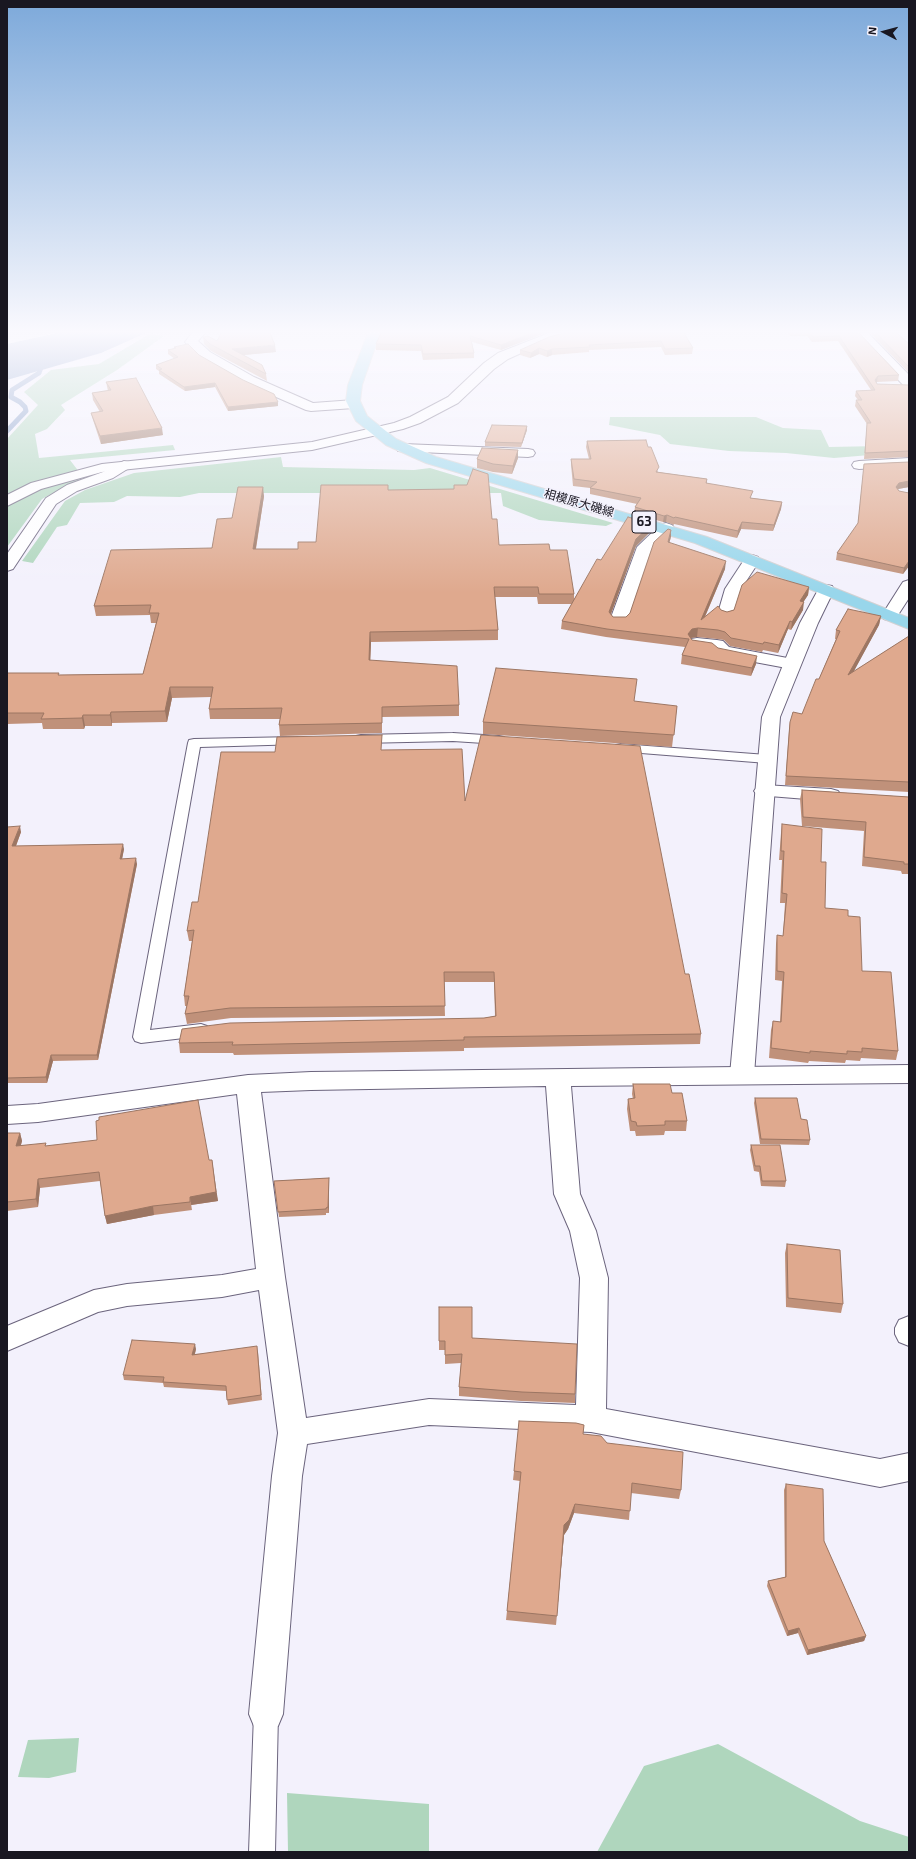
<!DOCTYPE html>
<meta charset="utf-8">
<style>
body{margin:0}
#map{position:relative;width:916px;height:1859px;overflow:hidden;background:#f3f1fc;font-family:"Exo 2",sans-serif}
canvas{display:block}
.frame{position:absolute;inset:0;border:8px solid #191721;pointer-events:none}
.north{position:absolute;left:864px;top:12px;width:40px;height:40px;-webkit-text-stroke:3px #f3f1fc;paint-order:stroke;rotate:276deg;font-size:11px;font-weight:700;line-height:16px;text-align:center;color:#191721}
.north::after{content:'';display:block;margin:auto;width:14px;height:18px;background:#191721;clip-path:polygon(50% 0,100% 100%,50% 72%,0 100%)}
</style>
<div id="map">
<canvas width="916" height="1859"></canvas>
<div class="frame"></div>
<div class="north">N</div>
</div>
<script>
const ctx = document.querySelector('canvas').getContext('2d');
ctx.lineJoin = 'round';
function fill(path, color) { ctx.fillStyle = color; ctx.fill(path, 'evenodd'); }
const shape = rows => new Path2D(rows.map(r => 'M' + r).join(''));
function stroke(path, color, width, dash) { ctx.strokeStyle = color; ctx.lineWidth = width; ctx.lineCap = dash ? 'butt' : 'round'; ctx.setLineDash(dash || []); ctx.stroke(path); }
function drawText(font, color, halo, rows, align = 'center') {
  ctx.font = font + ' "Exo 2","Noto Sans JP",sans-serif'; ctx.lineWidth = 3; ctx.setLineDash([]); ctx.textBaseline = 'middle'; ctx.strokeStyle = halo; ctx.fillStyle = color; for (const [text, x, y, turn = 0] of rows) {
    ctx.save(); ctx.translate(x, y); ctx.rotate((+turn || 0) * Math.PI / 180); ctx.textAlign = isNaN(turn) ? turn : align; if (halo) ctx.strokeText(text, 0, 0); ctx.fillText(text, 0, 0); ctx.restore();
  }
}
fill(shape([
 [151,333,164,336,117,370,61,405,65,410,47,429,35,434,39,458,173,445,175,450,70,460,83,477,95,473,100,475,70,484,42,499,7,547,7,439,38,405,24,392,51,370,99,364],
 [610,417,756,417,783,428,821,430,829,447,879,446,882,454,834,458,786,453,729,451,670,444,660,435,609,425],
 [281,457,283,467,414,470,430,468,613,523,606,526,539,520,503,506,501,493,199,493,180,497,127,496,114,502,80,503,67,525,57,527,33,563,22,561,65,501,85,490,134,473],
 [79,1738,76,1772,49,1778,18,1777,28,1740],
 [718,1744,860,1821,909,1837,909,1852,597,1852,644,1766],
 [287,1793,429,1804,429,1852,288,1852]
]), '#afd6bd');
fill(shape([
 [57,333,146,333,101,353,7,380,7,344]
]), '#7e98c5');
stroke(shape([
 [7,431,26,411,25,407,20,402,11,397,12,390,39,373,43,361]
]), '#7e98c5', 5);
const service = shape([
 [453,733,499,736,504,737,505,740,504,743,499,744,453,741,361,743,356,742,355,739,356,736,361,735,453,733],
 [297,737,302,738,303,741,302,744,200,747,150,1030,201,1024,207,1026,209,1030,207,1034,201,1036,141,1043,135,1041,133,1037,188,743,189,740,194,739,297,737],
 [621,744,767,755,772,756,774,759,772,762,767,763,616,751,614,748,616,745,621,744],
 [266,1702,274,1706,278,1714,275,1852,249,1852,254,1714,258,1706,266,1702]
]);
const minor = shape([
 [192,333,205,333,198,341,210,352,254,377,313,403,354,400,359,401,361,404,359,407,354,408,311,411,306,410,244,383,200,358,185,342,192,333],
 [855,333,868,333,909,375,909,387,904,386,855,333],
 [403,444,528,449,533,450,535,453,533,456,528,457,398,451,396,448,398,445,403,444],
 [909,458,909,466,859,469,854,468,852,465,854,462,859,461,909,458],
 [124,461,129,462,131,465,129,468,113,478,77,491,56,504,13,569,7,571,7,554,46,498,67,485,103,472,124,461],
 [666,523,672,525,674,528,652,549,628,620,625,624,619,625,613,624,610,620,637,547,660,525,666,523],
 [752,555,758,557,760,560,741,589,734,613,732,617,726,618,720,617,718,613,725,589,746,557,752,555],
 [909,580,909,598,898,615,896,619,890,620,884,619,882,615,901,585,903,582,909,580],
 [697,638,717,640,723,641,729,647,798,660,801,664,798,668,792,669,717,655,712,650,691,647,688,643,691,639,697,638],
 [764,785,831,789,838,791,841,795,838,799,831,801,757,795,754,791,757,787,764,785],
 [909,1065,909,1083,571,1086,580,1194,596,1231,608,1278,606,1409,880,1459,909,1453,909,1481,880,1487,591,1432,429,1425,307,1444,302,1476,283,1714,278,1726,266,1731,254,1726,249,1714,272,1476,278,1433,259,1290,222,1297,127,1306,98,1312,7,1351,7,1326,94,1290,127,1284,222,1275,256,1269,237,1094,38,1122,7,1124,7,1106,38,1104,248,1075,311,1072,909,1065],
 [546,1086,554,1194,570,1231,580,1278,576,1405,429,1399,306,1418,285,1277,261,1092,311,1090,546,1086],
 [909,1316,909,1346,899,1342,895,1334,895,1328,899,1320,909,1316]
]);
const tertiary = shape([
 [549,333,568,333,566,336,548,341,508,359,494,369,458,403,420,423,403,429,312,450,102,472,41,489,7,506,7,495,31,483,102,464,312,442,394,423,410,417,448,397,484,363,498,353,549,333],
 [826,585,832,586,834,590,818,623,780,717,754,1075,751,1081,742,1084,733,1081,730,1075,762,717,800,623,818,590,820,586,826,585]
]);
const primary = shape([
 [368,333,380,333,362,385,360,401,367,416,396,439,436,457,707,537,909,618,909,629,695,543,426,463,386,445,356,421,346,401,348,385,368,333]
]);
stroke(service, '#6b647d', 2);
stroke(minor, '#6b647d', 2);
stroke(tertiary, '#6b647d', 2);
stroke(primary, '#d1d1d3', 2);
fill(service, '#fff');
fill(minor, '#fff');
fill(tertiary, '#fff');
fill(primary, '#98d6eb');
fill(shape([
 [381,333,545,333,501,350,472,342,474,353,474,358,423,360,421,351,376,350,376,344],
 [684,333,693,348,692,354,665,355,661,347,589,350,589,352,552,355,547,357,539,354,530,358,520,355,520,350],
 [787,333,859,333,899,375,898,381,877,382,876,383,877,384,909,385,909,457,864,459,867,424,855,406,856,400,858,400,855,396,856,391,871,390,838,341,812,342,807,336,790,336],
 [870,333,897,333,909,344,909,373],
 [203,337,217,341,276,352,243,355,266,374,267,381,211,351,204,344],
 [174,347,199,355,278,406,228,411,215,387,185,391,159,374,159,371,156,369,156,365,175,359,168,354,168,350,174,349],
 [106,382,163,435,101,444,93,420,91,413,100,412,93,400,92,393,108,391],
 [527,430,521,447,485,446,485,442],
 [587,441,648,447,658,472,707,479,707,483,752,498,782,502,781,509,773,531,741,529,737,538,674,524,674,525,666,522,663,522,634,514,635,507,637,504,590,494,590,488,573,486,571,465,571,459,589,459,586,447],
 [518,450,518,458,512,474,493,472,477,468,477,459],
 [909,462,909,487,898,489,899,491,909,493,909,566,903,574,836,560,837,553,858,524,864,464],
 [388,490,492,519,499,545,550,550,574,594,574,599,601,560,652,524,651,531,636,546,611,614,613,617,626,617,630,613,671,537,669,543,725,569,705,617,721,610,727,612,809,587,808,595,803,602,803,610,791,630,788,629,778,653,763,650,762,652,730,646,724,640,717,639,697,637,690,638,692,640,718,648,756,664,751,676,681,664,682,655,685,647,606,637,561,629,562,621,572,604,538,604,537,597,495,597,498,630,498,640,371,642,370,660,459,705,459,716,382,717,382,733,280,736,279,725,280,719,210,719,209,709,211,697,172,698,167,722,112,723,112,726,85,726,84,729,43,729,42,723,7,724,7,673,59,675,143,674,156,623,151,623,150,615,96,616,94,606,212,548,232,518,264,496,256,549,298,549,316,542],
 [881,616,879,625,853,672,909,636,909,792,785,785,789,731,790,722,802,714,819,679,836,639,835,639,836,630],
 [677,706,672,747,483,734,483,722],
 [382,750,465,801,685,974,701,1034,700,1044,464,1048,464,1051,234,1055,233,1053,180,1053,179,1043,484,1018,495,1016,494,982,444,982,445,1016,231,1018,187,1024,185,1014,187,1006,185,1006,184,996,192,941,189,941,187,931,198,902],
 [802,790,909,797,909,874,902,874,901,871,862,866,864,831,802,826,800,799],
 [782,824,821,862,825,908,848,916,862,971,898,1051,896,1060,861,1058,860,1061,846,1060,845,1063,809,1061,808,1063,769,1058,771,1030,773,1021,780,1022,782,981,775,980,776,944,777,935,783,936,785,903,780,903,782,860,779,860,781,833],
 [7,827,21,832,16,846,124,849,122,859,137,864,98,1060,53,1061,47,1083,7,1083],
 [633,1084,672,1093,687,1121,686,1131,665,1131,664,1135,636,1136,635,1131,630,1131,627,1109,628,1099,633,1099,632,1094],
 [755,1098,801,1119,810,1140,809,1145,760,1144,754,1103],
 [7,1133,20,1133,22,1141,21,1145,46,1146,209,1160,218,1201,191,1205,192,1210,154,1215,107,1224,105,1216,100,1181,40,1188,38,1207,7,1211],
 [751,1145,786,1181,785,1187,761,1186,759,1172,754,1171,750,1150],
 [329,1178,329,1213,326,1213,326,1215,279,1217,274,1181],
 [787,1244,843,1304,841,1313,786,1307,785,1253],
 [439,1307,472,1338,575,1394,575,1403,521,1401,459,1396,459,1387,461,1363,445,1364,445,1350,439,1350],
 [196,1349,195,1354,258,1352,262,1400,228,1405,226,1391,164,1387,163,1383,124,1380,123,1375],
 [584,1425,583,1434,607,1443,681,1490,679,1499,631,1493,629,1520,574,1513,568,1529,564,1535,556,1625,506,1620,507,1611,520,1481,513,1480,514,1471],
 [786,1484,824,1541,866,1636,864,1641,807,1655,798,1633,787,1636,767,1586,768,1581,785,1577,784,1490]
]), '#c0917a');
fill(shape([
 [532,333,545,333,501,350,501,345],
 [275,345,276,352,233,356,232,349],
 [539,348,539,354,530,358,531,353],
 [552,349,552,355,547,357,547,351],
 [878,376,877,382,874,385,875,380],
 [215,383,215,387,185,391,184,387],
 [278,402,278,406,228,411,228,407],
 [527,426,527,430,521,447,522,443],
 [162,428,163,435,101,444,100,436],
 [518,450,518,458,512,474,513,466],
 [909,481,909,487,898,489,894,493,896,487,899,483],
 [263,487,264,496,254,559,253,549],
 [782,502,781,509,773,531,774,525],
 [667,515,666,522,663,522,664,516],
 [742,522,741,529,737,538,738,531],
 [652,524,651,531,636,546,609,619,609,612,636,539],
 [671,530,671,537,667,550,668,542],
 [726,561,725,569,700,628,701,620],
 [909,561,909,566,903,574,904,568],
 [809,587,808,595,799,609,800,601],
 [804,602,803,610,791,630,792,622],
 [881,616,879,625,847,684,848,675],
 [790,621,788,629,778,653,779,645],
 [698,628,697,637,691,638,689,640,688,634,692,629],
 [370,632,371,642,370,670,369,660],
 [757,656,756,664,751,676,752,668],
 [170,687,172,698,167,722,165,711],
 [111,712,112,723,112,726,110,715],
 [83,715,85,726,84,729,82,718],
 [20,826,21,832,14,851,12,846],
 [123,844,124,849,121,864,120,859],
 [136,858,137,864,98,1060,97,1055],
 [51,1055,53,1061,47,1083,46,1077],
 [20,1133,22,1141,18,1154,16,1146],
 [212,1160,218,1201,191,1205,192,1210,190,1197],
 [329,1178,329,1213,328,1207],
 [38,1179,40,1188,38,1207,36,1199],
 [153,1206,154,1215,107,1224,105,1216],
 [195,1344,196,1349,193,1360,192,1355],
 [575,1504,574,1513,568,1529,564,1535,556,1625,564,1525],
 [799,1628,798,1633,787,1636,788,1631],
 [866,1636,864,1641,807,1655,808,1650]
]), '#9c7663');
const building = shape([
 [221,333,270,333,275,345,232,349,262,365,266,374,210,344,203,337,208,336,217,341,221,333],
 [381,333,532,333,501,345,470,336,474,353,423,354,421,345,376,344,381,333],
 [564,333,684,333,693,348,665,349,661,341,589,345,590,347,552,349,547,351,539,348,531,353,520,350,549,337,564,333],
 [810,333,859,333,899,375,878,376,875,380,877,384,909,385,909,451,865,453,867,423,871,423,856,400,862,400,856,391,875,390,839,336,813,337,810,333],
 [876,333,897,333,909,344,909,367,876,333],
 [188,344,199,355,243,380,274,394,278,402,228,407,215,383,184,387,159,370,162,369,156,365,178,357,168,350,176,348,174,347,188,344],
 [136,378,162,428,100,436,91,413,103,411,92,393,111,390,106,382,136,378],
 [492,425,527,426,522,443,485,442,492,425],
 [646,440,648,447,651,447,659,467,656,472,707,479,706,483,753,491,750,498,782,502,774,525,742,522,738,531,675,517,674,518,667,515,664,516,635,507,641,498,590,488,597,482,574,479,571,459,591,459,587,441,646,440],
 [482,448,518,450,513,466,493,464,477,459,482,448],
 [909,462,909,481,899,483,896,487,899,491,909,493,909,561,904,568,837,553,858,523,864,464,909,462],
 [473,469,488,474,492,519,497,519,499,545,549,544,550,550,567,550,574,594,539,594,538,587,494,587,498,630,370,632,369,660,457,666,459,705,382,707,382,723,279,725,282,708,209,709,213,687,170,687,165,711,111,712,110,715,83,715,82,718,41,719,44,713,7,713,7,673,59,673,58,675,143,674,159,613,149,613,151,605,94,606,111,550,212,548,217,519,232,518,238,487,263,487,253,549,298,549,298,542,316,542,321,485,388,485,388,490,454,489,454,485,467,485,473,469],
 [628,517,652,524,636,539,609,612,613,617,626,617,630,613,654,542,668,529,671,530,668,542,726,561,701,620,718,606,721,610,727,612,734,610,742,585,757,572,809,587,800,601,804,602,792,622,790,621,779,645,764,642,763,644,731,638,725,632,718,630,698,628,692,629,688,634,692,640,712,643,718,648,757,656,752,668,682,655,689,639,607,629,562,621,597,559,601,560,628,517],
 [848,609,881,616,848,675,909,636,909,782,786,776,790,722,793,712,802,714,816,679,819,679,840,631,836,630,848,609],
 [496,668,637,679,634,701,677,706,674,735,483,722,496,668],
 [382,735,381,750,462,749,465,801,481,735,640,746,685,974,689,974,701,1034,464,1037,464,1040,232,1045,233,1042,179,1043,182,1029,230,1023,484,1018,496,1016,494,972,444,972,445,1006,230,1008,185,1014,189,996,184,996,194,930,187,931,192,902,198,902,221,752,275,752,277,737,382,735],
 [802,790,909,797,909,864,904,864,904,862,864,857,866,822,803,817,802,790],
 [782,824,822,829,821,862,826,862,825,908,848,910,848,916,860,917,862,971,891,972,898,1051,862,1048,862,1052,847,1051,847,1054,810,1051,810,1053,771,1048,773,1021,781,1022,784,972,777,971,777,935,783,936,787,894,782,893,784,851,781,851,782,824],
 [20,826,12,846,123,844,120,859,136,858,97,1055,51,1055,46,1077,7,1078,7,827,20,826],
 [633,1084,670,1084,672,1093,682,1093,687,1121,665,1121,665,1125,637,1126,636,1122,631,1121,628,1099,635,1098,633,1084],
 [755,1098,797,1098,801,1119,807,1120,810,1140,761,1139,755,1098],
 [198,1100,209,1160,212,1160,216,1192,190,1197,190,1202,153,1206,105,1216,99,1172,38,1179,36,1199,7,1202,7,1133,20,1133,16,1146,46,1143,45,1146,97,1140,96,1121,99,1120,99,1117,198,1100],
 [751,1145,780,1145,786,1181,762,1181,760,1166,755,1166,751,1145],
 [329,1178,328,1207,326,1208,326,1209,278,1212,274,1181,329,1178],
 [787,1244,840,1250,843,1304,788,1298,787,1244],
 [439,1307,472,1307,472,1338,577,1344,575,1394,522,1392,459,1387,462,1354,445,1355,445,1341,439,1341,439,1307],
 [132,1340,195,1344,192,1355,257,1346,261,1395,227,1400,226,1386,163,1382,164,1377,123,1375,132,1340],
 [519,1421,576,1423,584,1425,583,1434,601,1436,607,1443,683,1452,681,1490,632,1483,630,1511,575,1504,569,1520,564,1525,557,1616,507,1611,521,1472,514,1471,519,1421],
 [786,1484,823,1489,824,1541,866,1636,808,1650,799,1628,788,1631,768,1581,786,1577,786,1484]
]);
fill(building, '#dfa98e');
stroke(building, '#9c7663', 1);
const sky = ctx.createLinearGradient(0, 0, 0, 593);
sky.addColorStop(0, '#7da9da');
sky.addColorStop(0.56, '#faf9fe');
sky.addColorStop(1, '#faf9fe00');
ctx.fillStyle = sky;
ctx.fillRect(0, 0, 916, 593);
drawText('12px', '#191721', '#f3f1fc', [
 ["相模原大磯線",579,503,16]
]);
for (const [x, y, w] of [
 [644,522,24]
]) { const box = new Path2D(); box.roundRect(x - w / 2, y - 11, w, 22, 3); ctx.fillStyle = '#f3f1fc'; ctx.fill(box); stroke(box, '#191721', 1); }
drawText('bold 13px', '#191721', null, [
 ["63",644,522]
]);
</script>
